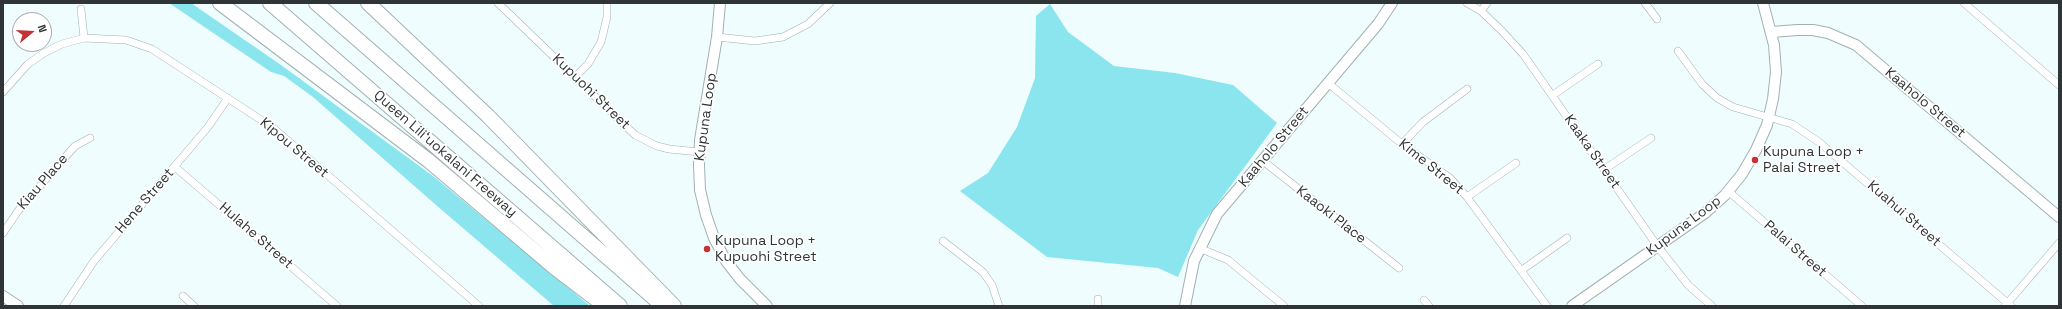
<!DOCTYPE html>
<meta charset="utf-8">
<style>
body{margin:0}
#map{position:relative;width:2062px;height:309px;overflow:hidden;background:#effdfe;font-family:"Space Grotesk",sans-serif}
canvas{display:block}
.frame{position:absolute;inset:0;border:4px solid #2f3536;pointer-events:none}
.north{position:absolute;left:12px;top:12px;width:40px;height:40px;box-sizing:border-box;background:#fff;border:1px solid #acaeaf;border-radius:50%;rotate:72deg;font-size:11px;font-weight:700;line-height:16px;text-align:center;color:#2f3536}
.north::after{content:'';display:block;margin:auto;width:14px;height:18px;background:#c23237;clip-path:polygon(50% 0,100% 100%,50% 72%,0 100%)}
</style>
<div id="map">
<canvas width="2062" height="309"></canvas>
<div class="frame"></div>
<div class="north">N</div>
</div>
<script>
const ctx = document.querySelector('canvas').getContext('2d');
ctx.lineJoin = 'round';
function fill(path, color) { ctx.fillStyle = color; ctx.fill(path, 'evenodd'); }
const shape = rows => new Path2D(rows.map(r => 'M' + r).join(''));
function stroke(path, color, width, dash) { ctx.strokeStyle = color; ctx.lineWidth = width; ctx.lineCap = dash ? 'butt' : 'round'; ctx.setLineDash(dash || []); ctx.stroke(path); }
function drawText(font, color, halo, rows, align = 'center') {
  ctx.font = font + ' "Space Grotesk",sans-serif'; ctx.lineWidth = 3.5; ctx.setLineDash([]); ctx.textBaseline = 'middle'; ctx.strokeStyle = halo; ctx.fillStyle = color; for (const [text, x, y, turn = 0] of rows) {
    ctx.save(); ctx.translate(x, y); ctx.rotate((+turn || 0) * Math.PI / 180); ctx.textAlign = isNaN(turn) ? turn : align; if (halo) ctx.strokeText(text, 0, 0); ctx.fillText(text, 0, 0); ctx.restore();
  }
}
fill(shape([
 [169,3,191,3,281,65,433,176,590,306,554,306,436,205,313,97,284,76,271,72],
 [1050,4,1068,32,1114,66,1175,73,1233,85,1277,123,1198,230,1178,277,1158,268,1047,257,960,191,988,173,1017,127,1035,78,1036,16]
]), '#8be5ee');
const street = shape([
 [498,3,635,135,657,146,669,149,699,152],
 [1467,3,1481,11,1502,31,1523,54,1658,247,1689,286,1712,306],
 [1645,3,1657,19],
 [1964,3,2059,85],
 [81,9,84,38],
 [1481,11,1487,3],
 [717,37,755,41,783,37,808,24,830,3],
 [1678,51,1702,84,1717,98,1733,107,1792,124,1819,142,2011,306],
 [575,77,588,64,601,42,607,17,607,3],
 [1328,83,1402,144,1450,178,1467,197,1547,306],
 [3,92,28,64,44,53,62,44,84,38,126,40,152,49,272,127,479,306],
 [1553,95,1598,64],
 [1402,144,1423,122,1467,89],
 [1263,161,1399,268],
 [175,167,337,306],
 [1605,169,1651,138],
 [1728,191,1862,306],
 [1467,197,1516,163],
 [3,233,18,211,75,146,90,138],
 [943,241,983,272,992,285,999,306],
 [1199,248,1228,260,1284,306],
 [1522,270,1567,238],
 [183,296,194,306],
 [1098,299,1098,306],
 [1424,300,1429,306],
 [64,306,94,261,208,127,228,98],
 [2005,306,2059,243]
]);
const secondary = shape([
 [720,3,717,37,700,140,699,165,700,190,706,215,714,238,726,261,740,279,767,306],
 [1772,32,1797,30,1813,30,1828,33,1856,45,2059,217],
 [3,296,18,306],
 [1185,306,1194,261,1217,214,1378,24,1392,3],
 [1572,306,1705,213,1725,195,1742,174,1756,150,1767,125,1773,99,1776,72,1774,45,1763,3]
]);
const highway = shape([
 [220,3,429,161,555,268,605,306],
 [270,3,620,306],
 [316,3,663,306],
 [368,3,488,116,674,306]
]);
stroke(street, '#a1b1b2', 8);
stroke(secondary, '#a1b1b2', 12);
stroke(highway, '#a1b1b2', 16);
stroke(street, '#fff', 7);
stroke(secondary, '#fff', 10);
stroke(highway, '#fff', 14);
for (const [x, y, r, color] of [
 [1755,160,4,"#c23237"],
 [707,249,4,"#c23237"]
]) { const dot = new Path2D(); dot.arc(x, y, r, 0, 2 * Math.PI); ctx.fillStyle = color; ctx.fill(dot); stroke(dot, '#fff', 1.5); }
drawText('14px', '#2f3536', '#fff', [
 ["Kupuohi Street",591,92,44],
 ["Kaaholo Street",1925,103,40],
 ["Kupuna Loop",706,117,-82],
 ["Kaaholo Street",1274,147,-50],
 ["Kipou Street",294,148,40],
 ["Kaaka Street",1592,152,55],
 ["Queen Liliʻuokalani Freeway",445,154,41],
 ["Kime Street",1431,167,39],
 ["Kiau Place",43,182,-49],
 ["Hene Street",145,201,-49],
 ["Kuahui Street",1904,214,41],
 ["Kaaoki Place",1331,215,38],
 ["Kupuna Loop",1684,226,-37],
 ["Hulahe Street",256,236,41],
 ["Palai Street",1795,249,41]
]);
drawText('14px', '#2f3536', '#fff', [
 ["Kupuna Loop +",1763,152],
 ["Palai Street",1763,168],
 ["Kupuna Loop +",715,241],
 ["Kupuohi Street",715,257]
], 'left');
</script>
